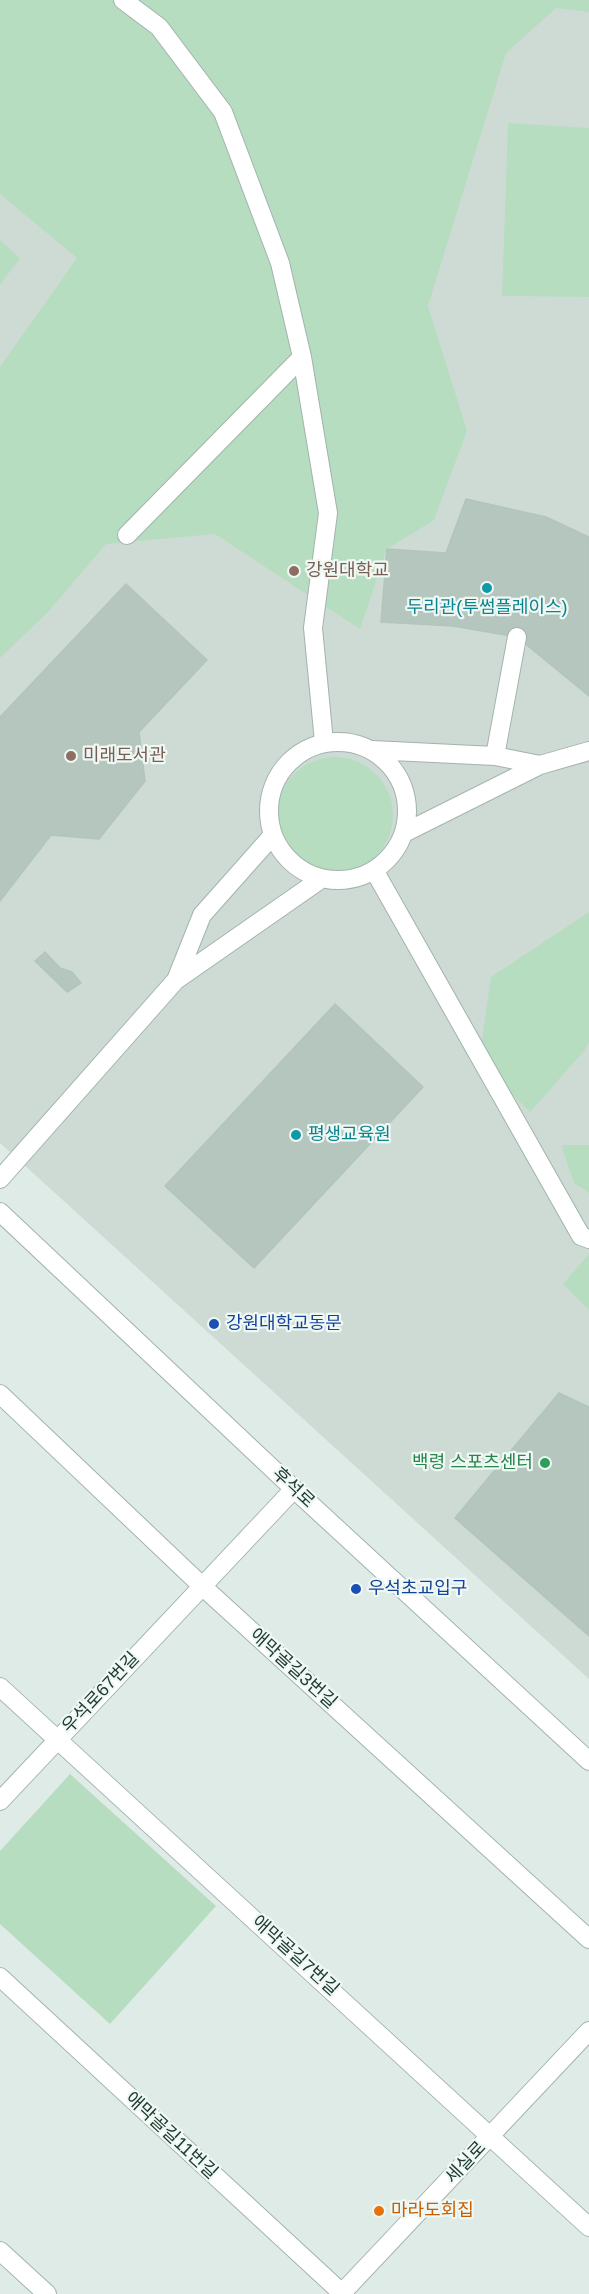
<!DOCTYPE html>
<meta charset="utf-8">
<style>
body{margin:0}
canvas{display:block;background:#dfebe6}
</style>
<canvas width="589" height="2294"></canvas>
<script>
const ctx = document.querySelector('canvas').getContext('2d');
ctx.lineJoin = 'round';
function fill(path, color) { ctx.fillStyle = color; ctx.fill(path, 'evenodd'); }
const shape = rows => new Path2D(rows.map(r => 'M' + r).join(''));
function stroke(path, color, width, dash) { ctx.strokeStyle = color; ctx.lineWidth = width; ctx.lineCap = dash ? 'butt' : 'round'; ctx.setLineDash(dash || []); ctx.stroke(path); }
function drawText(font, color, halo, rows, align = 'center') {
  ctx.font = font + ' Helvetica,"Noto Sans KR",sans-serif'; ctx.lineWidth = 4.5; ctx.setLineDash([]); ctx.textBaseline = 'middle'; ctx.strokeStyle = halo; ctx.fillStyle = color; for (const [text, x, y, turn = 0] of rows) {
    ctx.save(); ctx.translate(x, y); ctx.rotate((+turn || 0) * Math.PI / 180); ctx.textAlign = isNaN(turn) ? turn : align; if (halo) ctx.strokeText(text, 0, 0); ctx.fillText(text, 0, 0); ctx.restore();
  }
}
fill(shape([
 [0,0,589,0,589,1679,0,1143]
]), '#cedbd4');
fill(shape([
 [0,0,589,0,589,12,556,8,506,53,428,306,467,431,434,520,387,549,360,629,215,534,106,544,48,612,0,658,0,367,77,258,0,194],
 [508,123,589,128,589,297,502,296],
 [0,240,20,258,0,285],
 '277 815a58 58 0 1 1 116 0a58 58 0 1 1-116 0Z',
 [589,912,589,1042,584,1051,530,1112,479,1061,491,977],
 [561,1145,589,1145,589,1193,574,1183],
 [589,1254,589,1310,563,1284],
 [70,1774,216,1906,110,2024,0,1924,0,1851]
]), '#b7ddc0');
const building = shape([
 [466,499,546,517,589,537,589,696,517,637,453,626,381,622,387,549,446,553,466,499],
 [126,584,207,660,139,732,145,781,99,839,51,835,0,901,0,717,126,584],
 [45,952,60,968,72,972,81,983,67,992,35,961,45,952],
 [335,1004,423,1087,254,1268,165,1186,335,1004],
 [559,1393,589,1407,589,1636,455,1518,559,1393]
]);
fill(building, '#b5c6be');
stroke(building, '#b2c5bc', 1.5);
const minor = shape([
 [123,0,159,27,223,112,280,263,302,357,328,513,313,628,324,742],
 [127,535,302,357],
 '269 811a69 69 0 1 1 138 0a69 69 0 1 1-138 0Z',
 [372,750,495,756,540,765],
 [495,756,517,637],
 [404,833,540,765,589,751],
 [374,870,581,1236,589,1239],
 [176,980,202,915,273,835],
 [0,1179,176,980,321,879],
 [0,1212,294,1489,589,1761],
 [0,1394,202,1586,589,1939],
 [0,1687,589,2227],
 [0,1801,294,1489],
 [0,1977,343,2294],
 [0,2251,47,2294],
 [341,2294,589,2031]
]);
stroke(minor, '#a2b3ad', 20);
stroke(minor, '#fff', 18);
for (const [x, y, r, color] of [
 [294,571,6,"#8d6e63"],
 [487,588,6,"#0f9aa8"],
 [71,756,6,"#8d6e63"],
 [296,1135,6,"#0f9aa8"],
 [214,1324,6,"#1a4fb4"],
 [545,1463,6,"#2e9e5b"],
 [356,1589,6,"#1a4fb4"],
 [379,2211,6,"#e8710a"]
]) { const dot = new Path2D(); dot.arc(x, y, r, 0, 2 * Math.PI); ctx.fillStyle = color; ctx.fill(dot); stroke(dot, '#f0f8f4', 2); }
drawText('18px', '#785e54', '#f0f8f4', [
 ["강원대학교",306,571],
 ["미래도서관",83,756]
], 'left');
drawText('18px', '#0d838f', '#f0f8f4', [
 ["두리관(투썸플레이스)",487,608],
 ["평생교육원",308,1135,"left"]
]);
drawText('18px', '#164399', '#f0f8f4', [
 ["강원대학교동문",226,1324],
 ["우석초교입구",368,1589]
], 'left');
drawText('18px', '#27864d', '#f0f8f4', [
 ["백령 스포츠센터",533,1463]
], 'right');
drawText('18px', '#203c33', '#f0f8f4', [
 ["후석로",293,1488,43],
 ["애막골길3번길",293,1669,42],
 ["우석로67번길",101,1693,-47],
 ["애막골길7번길",295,1956,42],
 ["애막골길11번길",171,2136,43],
 ["세실로",466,2163,-47]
]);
drawText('18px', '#c56008', '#f0f8f4', [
 ["마라도회집",391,2211]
], 'left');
</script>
